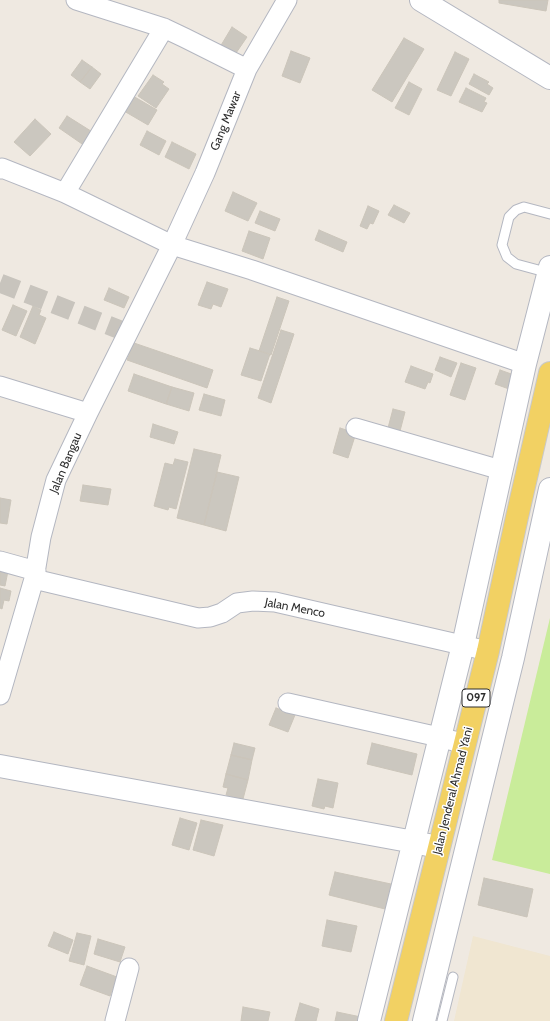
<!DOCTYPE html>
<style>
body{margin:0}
canvas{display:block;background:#efe9e1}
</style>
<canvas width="550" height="1021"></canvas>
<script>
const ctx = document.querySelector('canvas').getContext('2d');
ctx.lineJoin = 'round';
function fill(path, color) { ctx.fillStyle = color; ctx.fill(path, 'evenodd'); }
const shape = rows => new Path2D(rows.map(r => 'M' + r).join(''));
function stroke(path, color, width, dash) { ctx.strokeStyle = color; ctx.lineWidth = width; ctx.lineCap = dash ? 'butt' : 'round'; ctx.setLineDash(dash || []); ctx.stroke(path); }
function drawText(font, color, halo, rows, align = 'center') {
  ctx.font = font + ' Cabin,sans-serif'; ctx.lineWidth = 3; ctx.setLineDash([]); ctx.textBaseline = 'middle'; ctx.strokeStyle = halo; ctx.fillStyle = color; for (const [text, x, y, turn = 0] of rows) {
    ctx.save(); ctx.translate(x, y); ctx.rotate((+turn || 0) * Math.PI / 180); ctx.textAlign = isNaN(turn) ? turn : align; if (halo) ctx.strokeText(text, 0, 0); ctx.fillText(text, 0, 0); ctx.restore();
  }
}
fill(shape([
 [473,936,550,956,550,1021,454,1021]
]), '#f0e6d1');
fill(shape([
 [550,618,550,874,492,860]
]), '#c9ec9a');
const building = shape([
 [499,0,548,0,546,11,499,3,499,0],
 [232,27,247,37,234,56,220,47,232,27],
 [404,38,424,49,392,102,372,90,404,38],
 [291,51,310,58,300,83,282,76,291,51],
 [455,52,469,59,451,96,437,90,455,52],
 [82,60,92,67,80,82,71,75,82,60],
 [92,67,101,74,90,89,80,82,92,67],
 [474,74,489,82,487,84,493,88,489,95,469,84,474,74],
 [153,75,164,82,162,84,169,89,156,108,138,96,153,75],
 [409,82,422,89,409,115,395,108,409,82],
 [466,88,486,98,484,102,487,103,482,112,459,102,466,88],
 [133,96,157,110,148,125,124,111,133,96],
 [67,116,94,133,85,146,59,128,67,116],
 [35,119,51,134,30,156,14,142,35,119],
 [147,131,166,141,159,155,140,145,147,131],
 [172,142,196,154,189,169,165,157,172,142],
 [233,192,257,203,248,221,225,211,233,192],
 [394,205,410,213,404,223,388,215,394,205],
 [368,206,379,211,373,224,370,223,367,229,360,226,368,206],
 [260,211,280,219,275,231,255,223,260,211],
 [319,230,347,242,343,252,315,240,319,230],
 [249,231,270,238,263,259,242,251,249,231],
 [207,282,228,289,221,307,213,304,211,309,198,305,207,282],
 [109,288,129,297,124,308,104,300,109,288],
 [277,297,289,301,271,355,259,351,277,297],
 [13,305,27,311,16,336,2,330,13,305],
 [33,306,41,310,39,315,46,318,35,344,20,337,33,306],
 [281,330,294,334,271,403,258,398,281,330],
 [134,343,213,370,207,388,127,360,134,343],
 [250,348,270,354,261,381,241,375,250,348],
 [440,357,457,363,451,377,435,370,440,357],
 [461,363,476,368,465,400,450,395,461,363],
 [411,366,433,374,430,383,428,382,425,389,405,382,411,366],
 [500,370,517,376,512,390,495,384,500,370],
 [134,374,172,387,166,404,128,391,134,374],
 [172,387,194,393,189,411,166,404,172,387],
 [204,394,225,400,221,416,199,410,204,394],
 [393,409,405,412,400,431,388,428,393,409],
 [153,424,178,432,174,444,150,437,153,424],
 [340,428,356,433,348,458,333,453,340,428],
 [194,449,221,455,204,525,177,518,194,449],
 [175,459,188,462,176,509,169,507,168,510,154,506,165,463,173,465,175,459],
 [217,472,239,477,226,531,204,525,217,472],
 [83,485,111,489,108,505,80,501,83,485],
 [0,498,11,500,7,524,0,523,0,498],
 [0,569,8,571,5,586,0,585,0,569],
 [0,588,11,591,9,601,4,600,2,609,0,608,0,588],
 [276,708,295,715,288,732,269,725,276,708],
 [234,743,255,748,252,760,231,755,234,743],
 [372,743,417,754,412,775,367,764,372,743],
 [231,755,252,760,248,780,226,774,231,755],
 [226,774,248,780,243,799,226,795,228,788,223,787,226,774],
 [318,779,338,783,333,808,325,806,324,809,312,806,318,779],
 [180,818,197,823,189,850,172,845,180,818],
 [201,820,223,825,214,856,193,850,201,820],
 [335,872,391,884,385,909,329,895,335,872],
 [484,878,533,889,527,917,478,905,484,878],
 [327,920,357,926,351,952,322,946,327,920],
 [54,932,73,940,68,954,48,946,54,932],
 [77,933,91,936,84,965,69,961,77,933],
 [98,939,125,947,120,962,94,954,98,939],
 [87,966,117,977,110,996,80,985,87,966],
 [300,1003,319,1009,316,1021,295,1021,300,1003],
 [243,1007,270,1012,268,1021,241,1021,243,1007],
 [337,1012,361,1017,360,1021,335,1021,337,1012]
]);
fill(building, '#cbc7bf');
stroke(building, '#cbc5ba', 1);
stroke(shape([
 [0,283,128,333]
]), '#c8c4bd', 19, [19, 10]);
const lane = shape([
 [549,273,516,264,507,257,502,245,509,217,516,210,524,207,550,214],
 [442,1021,453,977]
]);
const street = shape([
 [76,0,164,28,185,38,247,69],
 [0,169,2,168,65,193,172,245,252,270,525,364],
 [65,193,164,28],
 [0,386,88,413],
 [356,428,501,470],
 [0,561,36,571],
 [34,579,198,618,210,617,222,613,237,603,253,601,275,602,488,651],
 [0,695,34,579,41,537,56,480,88,413,172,245,205,173,247,69,287,0],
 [288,703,439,737,465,744],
 [115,1021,129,968]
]);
const secondary = shape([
 [421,0,550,78],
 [0,766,414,842,428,845],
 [369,1021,463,645,525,364,550,267],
 [424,1021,513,658,550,489]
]);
const primary = shape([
 [396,1021,488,651,517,517,550,373]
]);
stroke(lane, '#b4b7c1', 11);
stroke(street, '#b4b7c1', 21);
stroke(secondary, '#b4b7c1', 24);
stroke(primary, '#c9c9c9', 24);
stroke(lane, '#fff', 9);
stroke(street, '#fff', 19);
stroke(secondary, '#fff', 22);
stroke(primary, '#f2d163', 22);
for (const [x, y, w] of [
 [476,698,28]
]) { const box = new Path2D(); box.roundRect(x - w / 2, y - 9, w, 18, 3); ctx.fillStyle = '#fff'; ctx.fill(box); stroke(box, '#2e2e2e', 1); }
drawText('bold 11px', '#2e2e2e', null, [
 ["097",476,698]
]);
drawText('12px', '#2e2e2e', '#fff', [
 ["Gang Mawar",226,121,-68],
 ["Jalan Bangau",66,463,-67],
 ["Jalan Menco",295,608,11],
 ["Jalan Jenderal Ahmad Yani",453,791,-76]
]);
</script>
